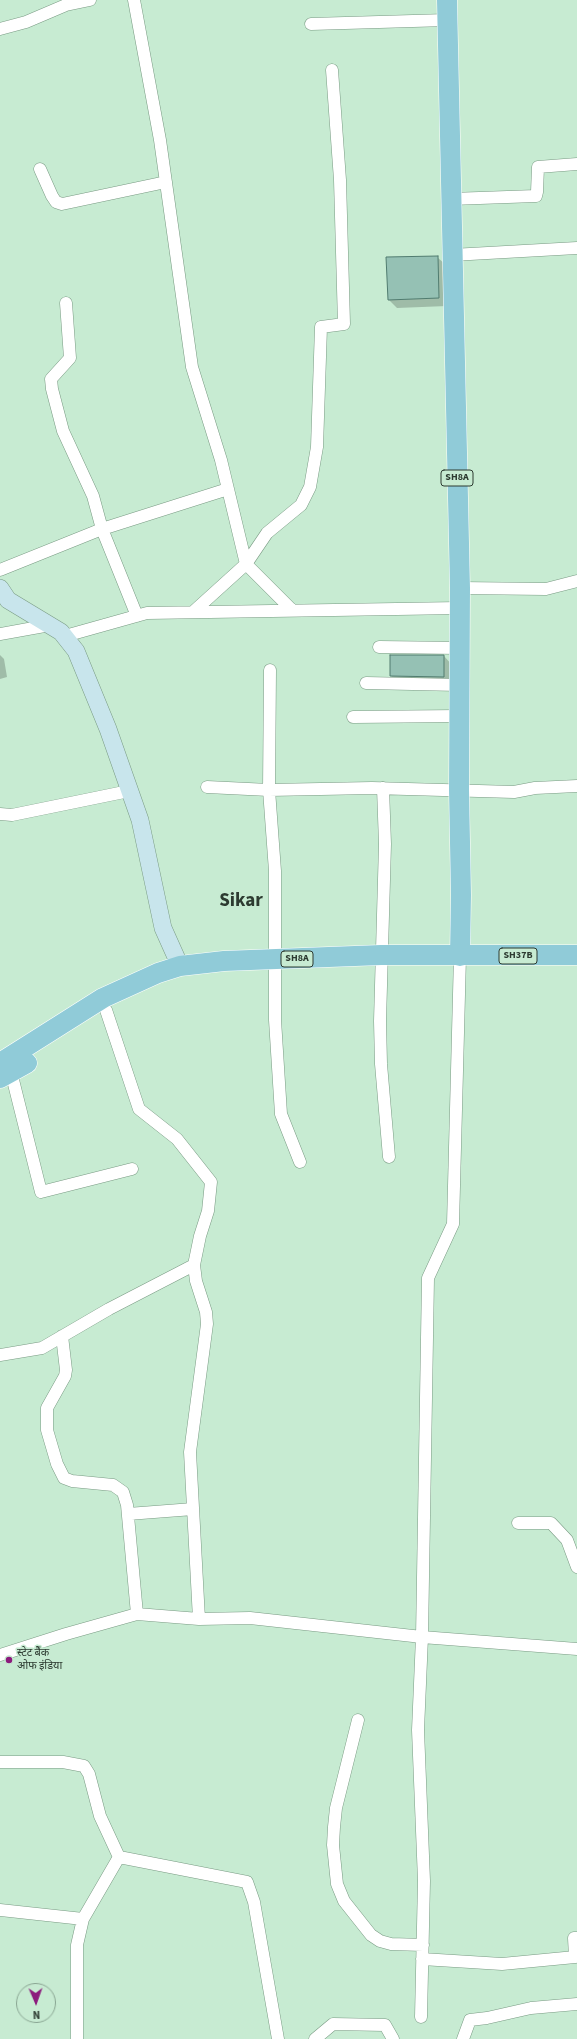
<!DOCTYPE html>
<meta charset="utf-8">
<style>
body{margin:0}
#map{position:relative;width:577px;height:2039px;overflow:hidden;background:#c7ebd2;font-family:"Source Sans 3",sans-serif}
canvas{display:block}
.north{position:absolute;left:16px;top:1983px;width:40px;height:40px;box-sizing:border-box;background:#c7ebd2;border:1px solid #89a592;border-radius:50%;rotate:178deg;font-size:11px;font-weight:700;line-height:16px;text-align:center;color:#2d3b31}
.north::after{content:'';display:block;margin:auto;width:14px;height:18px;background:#8c1b7d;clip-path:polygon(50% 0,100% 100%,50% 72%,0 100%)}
</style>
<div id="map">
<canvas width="577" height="2039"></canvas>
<div class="north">N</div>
</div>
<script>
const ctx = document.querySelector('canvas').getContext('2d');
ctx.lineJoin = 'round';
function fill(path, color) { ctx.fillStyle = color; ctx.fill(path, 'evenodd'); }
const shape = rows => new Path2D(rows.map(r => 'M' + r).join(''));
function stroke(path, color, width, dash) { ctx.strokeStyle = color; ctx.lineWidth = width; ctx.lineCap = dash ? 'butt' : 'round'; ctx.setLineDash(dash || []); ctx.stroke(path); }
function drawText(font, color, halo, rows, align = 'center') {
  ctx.font = font + ' "Source Sans 3","Noto Sans Devanagari",sans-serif'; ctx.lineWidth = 3; ctx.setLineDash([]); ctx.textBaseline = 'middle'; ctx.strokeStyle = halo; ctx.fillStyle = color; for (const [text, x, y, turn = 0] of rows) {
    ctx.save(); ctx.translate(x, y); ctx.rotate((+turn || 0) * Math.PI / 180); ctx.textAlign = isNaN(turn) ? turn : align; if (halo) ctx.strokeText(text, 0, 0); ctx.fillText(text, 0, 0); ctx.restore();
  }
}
fill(shape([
 [437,257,446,265,447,306,397,308,389,300],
 [0,655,4,659,7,677,0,679],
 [444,656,452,665,452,685,399,684,391,676]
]), '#0003');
const building = shape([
 [438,256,439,298,388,300,386,257,438,256],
 [390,655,444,655,444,677,390,676,390,655]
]);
fill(building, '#95c1b4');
stroke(building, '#507b6f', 1);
const street = shape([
 [134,0,160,140,192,367,221,460,246,564,292,610],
 [311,24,447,20],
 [0,29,26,22,66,5,90,0],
 [40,169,52,196,56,202,62,204,166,182],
 [451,199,536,196,537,192,538,167,577,164],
 [452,255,577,248],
 [66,303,70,358,51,379,52,389,63,431,93,496,102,529,137,616],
 [0,570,102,529,228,489],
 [460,588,546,589,577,581],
 [193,612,246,564,267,533,301,505,310,487,317,447,321,327,344,324,340,180,332,70],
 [0,634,50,625],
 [65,636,147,613,459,608],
 [379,647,459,648],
 [270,670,269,790,275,871,275,1020,281,1114,300,1162],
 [366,683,459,685],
 [353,717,459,716],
 [207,787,269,790,372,788,514,792,535,788,577,786],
 [383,788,385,844,380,1021,381,1064,389,1157],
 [0,814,12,815,129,791],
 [106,1010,139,1109,177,1139,211,1182,208,1211,200,1236,194,1265,196,1281,206,1312,207,1324,190,1452,199,1619],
 [11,1072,41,1192,132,1169],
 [62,1336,66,1370,65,1376,47,1408,47,1430,57,1464,64,1478,72,1481,113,1485,123,1492,127,1505,137,1614],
 [0,1355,42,1348,109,1309,194,1265],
 [128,1514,193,1509],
 [518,1523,551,1523,567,1540,577,1567],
 [0,1655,66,1634,137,1614,199,1619,250,1618,422,1637,577,1649],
 [358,1720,336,1808,334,1827,333,1845,337,1884,344,1901,371,1935,380,1941,391,1944,423,1945],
 [0,1762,63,1762,84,1766,89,1774,100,1816,119,1857],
 [0,1910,83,1919,77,1945,77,2039],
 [83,1919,119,1857,247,1882,254,1902,278,2039],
 [422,1959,502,1964,575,1957,574,1938,577,1938],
 [421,2017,424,1881,418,1730,422,1637,428,1278,453,1224,460,956],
 [315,2039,333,2024,385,2025,393,2039],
 [463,2039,470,2020,487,2018,531,2008,577,2004]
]);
const secondary = shape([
 [0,588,8,600,61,632,76,651,108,729,140,820,163,928,180,966]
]);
const primary = shape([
 [447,0,460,588,459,790,461,895,460,956],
 [0,1063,103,998,158,973,180,966,224,961,381,955,577,955],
 [0,1078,27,1063]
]);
stroke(street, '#799a83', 13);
stroke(secondary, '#799a83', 18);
stroke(primary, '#fff', 21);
stroke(street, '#fff', 12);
stroke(secondary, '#c8e5ec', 17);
stroke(primary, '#90cbd8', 20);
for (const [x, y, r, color] of [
 [9,1660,4,"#8c1b7d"]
]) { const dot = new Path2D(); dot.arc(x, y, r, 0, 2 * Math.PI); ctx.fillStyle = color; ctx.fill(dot); stroke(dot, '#c7ebd2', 1.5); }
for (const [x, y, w] of [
 [457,478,32],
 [518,956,38],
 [297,959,32]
]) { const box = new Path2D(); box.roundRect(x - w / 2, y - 8, w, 16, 3); ctx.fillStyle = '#c7ebd2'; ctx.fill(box); stroke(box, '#2d3b31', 1); }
drawText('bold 10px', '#2d3b31', null, [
 ["SH8A",457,478],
 ["SH37B",518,956],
 ["SH8A",297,959]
]);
drawText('11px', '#2d3b31', '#c7ebd2', [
 ["स्टेट बेैंक",17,1654],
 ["ओफ इंडिया",17,1667]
], 'left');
drawText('bold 19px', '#2d3b31', '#c7ebd2', [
 ["Sikar",241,902]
]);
</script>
